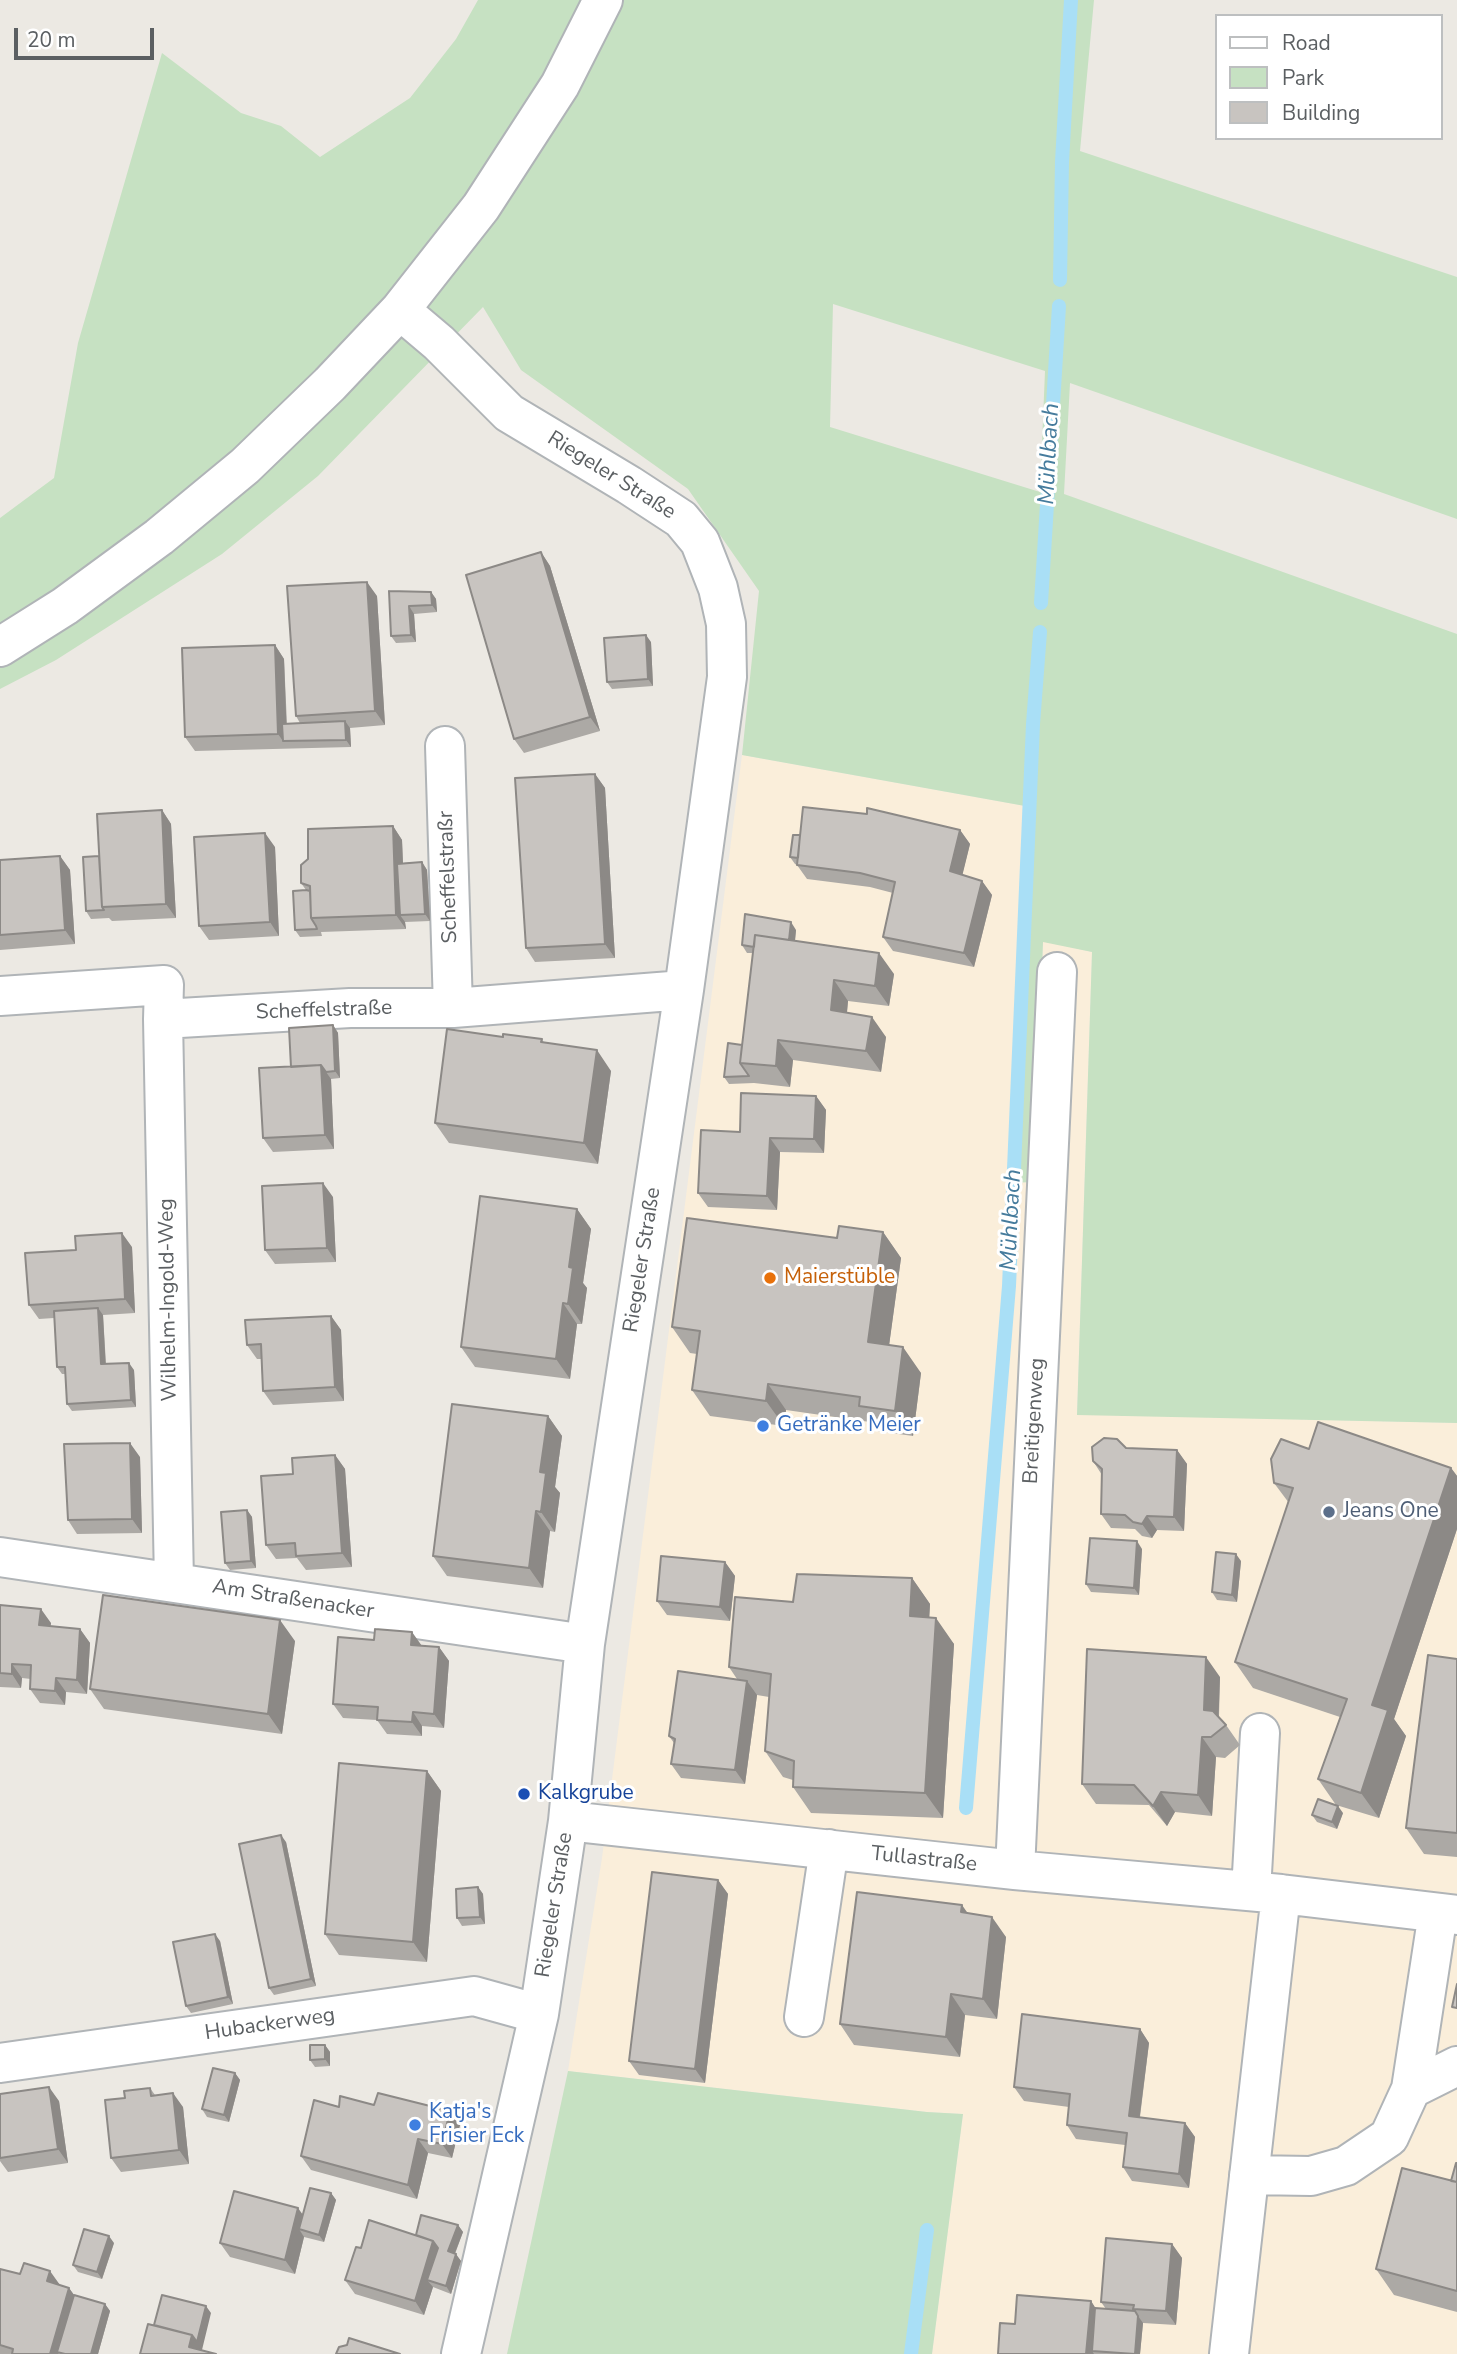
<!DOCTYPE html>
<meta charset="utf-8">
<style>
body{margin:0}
#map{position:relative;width:1457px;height:2354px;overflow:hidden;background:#ece9e3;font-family:"Nunito Sans",sans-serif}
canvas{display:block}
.legend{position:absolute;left:1215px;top:14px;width:228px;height:126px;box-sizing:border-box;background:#fff;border:2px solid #bdbfc0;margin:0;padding:9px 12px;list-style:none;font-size:21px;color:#5b5f62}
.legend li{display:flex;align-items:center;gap:14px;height:35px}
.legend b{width:35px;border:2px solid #bdbfc0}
.scale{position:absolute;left:14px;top:28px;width:140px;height:32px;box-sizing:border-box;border:4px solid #5b5f62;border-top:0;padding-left:9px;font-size:21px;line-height:24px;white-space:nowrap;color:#5b5f62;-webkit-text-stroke:5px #fff;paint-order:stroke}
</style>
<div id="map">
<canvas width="1457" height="2354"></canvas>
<ul class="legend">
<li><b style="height:9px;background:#fff"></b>Road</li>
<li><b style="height:19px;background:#c6e1c2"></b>Park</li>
<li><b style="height:19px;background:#c8c4c0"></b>Building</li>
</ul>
<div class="scale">20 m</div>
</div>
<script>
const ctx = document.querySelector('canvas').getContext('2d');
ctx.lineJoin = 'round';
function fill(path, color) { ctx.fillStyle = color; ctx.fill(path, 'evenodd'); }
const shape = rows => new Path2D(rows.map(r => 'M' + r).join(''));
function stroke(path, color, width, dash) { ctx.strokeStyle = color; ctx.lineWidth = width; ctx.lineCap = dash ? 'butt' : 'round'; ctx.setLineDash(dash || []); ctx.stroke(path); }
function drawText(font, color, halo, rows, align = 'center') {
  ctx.font = font + ' "Nunito Sans",sans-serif'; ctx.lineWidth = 6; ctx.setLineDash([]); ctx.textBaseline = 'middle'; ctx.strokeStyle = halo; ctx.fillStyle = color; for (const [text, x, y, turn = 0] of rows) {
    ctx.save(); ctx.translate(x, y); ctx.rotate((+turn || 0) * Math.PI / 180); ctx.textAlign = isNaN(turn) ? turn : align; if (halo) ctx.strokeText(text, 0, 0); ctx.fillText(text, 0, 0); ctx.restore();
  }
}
fill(shape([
 [742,755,1025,806,1007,1183,1034,1182,1043,941,1092,952,1077,1414,1457,1423,1457,2354,932,2354,963,2114,927,2112,568,2071,602,1858]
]), '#faeeda');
fill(shape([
 [478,0,1094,0,1080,151,1457,277,1457,519,1070,383,1064,494,1457,634,1457,1423,1077,1415,1092,952,1043,942,1034,1182,1007,1183,1025,806,742,755,759,591,688,489,521,370,483,307,318,476,222,554,56,660,0,689,0,518,54,478,78,343,162,53,241,113,281,126,320,157,410,98,456,39],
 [833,304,1045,371,1040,492,830,427],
 [568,2071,927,2112,963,2114,932,2354,507,2354]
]), '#c6e1c2');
stroke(shape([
 [1060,280,1062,162,1071,0],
 [1041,603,1059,306],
 [966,1808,1009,1286,1033,724,1040,632],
 [911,2354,927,2230]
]), '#a9dff6', 14);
const minor = shape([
 [400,310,439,343,509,413,629,485,681,519,700,542,718,588,726,624,727,677,684,990,585,1644,568,1821,539,2014,461,2354],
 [0,647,65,606,159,537,245,466,330,384,400,310,481,207,560,85,603,0],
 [445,746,453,1008],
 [0,996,164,985,163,1019,350,1008,453,1008,684,990],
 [163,1019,174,1582],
 [0,1557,585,1644],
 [568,1821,1015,1870,1281,1894,1457,1915],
 [1015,1870,1057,972],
 [1251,1891,1260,1733],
 [804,2017,829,1849],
 [0,2063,474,1996,539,2014],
 [1411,2089,1457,2066],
 [1249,2175,1311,2176,1346,2166,1389,2137,1411,2089,1438,1913],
 [1229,2354,1281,1894]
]);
stroke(minor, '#b0b4b7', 42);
stroke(minor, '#fff', 38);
fill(shape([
 [541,552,550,566,600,731,524,753,514,739],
 [389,591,431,592,436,599,437,612,414,614,416,642,396,643,391,636],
 [377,596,385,725,350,728,351,747,195,751,185,737,275,645,284,659,287,724,300,723,296,716],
 [651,642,653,686,612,689,607,682],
 [595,774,605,788,615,958,535,962,526,948],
 [162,810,171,824,176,918,112,921,109,918,91,919,86,911],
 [393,826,402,840,403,863,422,862,427,870,430,921,405,922,406,929,321,932,322,936,300,937,295,930,306,890,301,883],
 [960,830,970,844,962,875,982,881,992,895,974,967,893,951,883,937,893,893,870,887,807,879,797,865,795,864,790,857,800,835],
 [275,847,279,936,209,940,199,926],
 [60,856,70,870,75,944,0,950,0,860],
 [796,930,795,941,894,974,889,1006,848,1001,847,1013,886,1037,881,1072,793,1060,790,1087,754,1083,729,1084,724,1077,742,1045,753,953,747,953,742,945],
 [333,1025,338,1033,340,1078,331,1079,334,1149,273,1152,263,1138,291,1067],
 [503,1037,542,1039,544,1043,611,1071,598,1164,449,1143,435,1123],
 [816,1096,826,1110,824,1153,780,1152,777,1210,708,1207,698,1193],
 [333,1197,336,1262,275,1264,265,1250],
 [577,1209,591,1229,583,1283,587,1288,582,1324,577,1324,570,1379,475,1367,461,1347],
 [883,1232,901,1258,889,1345,921,1373,913,1436,877,1431,870,1422,786,1410,784,1426,710,1416,692,1390,697,1354,690,1353,672,1327,837,1238],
 [132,1247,135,1313,103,1315,106,1364,134,1370,136,1407,72,1411,67,1404,65,1374,62,1374,57,1367,54,1318,39,1319,29,1305],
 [331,1316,341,1330,344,1401,273,1405,263,1391,261,1359,257,1359,247,1345],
 [548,1416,562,1436,555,1487,560,1493,555,1532,550,1531,543,1588,447,1576,433,1556],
 [1126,1448,1177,1450,1187,1464,1184,1531,1157,1530,1152,1538,1142,1536,1135,1529,1111,1528,1101,1514,1102,1475,1093,1461],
 [1309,1449,1451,1468,1457,1476,1457,1529,1394,1719,1406,1736,1379,1818,1336,1805,1318,1779,1340,1717,1253,1688,1235,1662,1289,1503,1274,1483],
 [335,1455,345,1469,352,1567,306,1570,297,1558,276,1559,266,1545,293,1474],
 [140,1457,142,1533,77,1534,68,1520],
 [247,1510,252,1517,256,1568,230,1570,225,1563],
 [1142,1549,1139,1595,1091,1592,1086,1584],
 [1241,1561,1237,1602,1217,1600,1212,1592],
 [725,1562,735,1576,730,1621,667,1615,657,1601],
 [912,1578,930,1604,929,1618,954,1644,943,1818,811,1813,793,1787,793,1780,783,1777,765,1751,769,1697,757,1695,745,1784,681,1778,671,1764,674,1743,669,1736,737,1679,729,1667,793,1602],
 [0,1605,51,1623,50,1626,80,1629,90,1643,87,1694,66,1692,65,1705,40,1703,30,1689,31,1679,22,1678,21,1688,0,1687],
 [295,1641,282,1734,104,1709,90,1689],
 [422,1646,439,1647,449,1661,444,1728,422,1726,422,1736,387,1734,377,1720,343,1718,333,1704],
 [1457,1659,1457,1857,1424,1854,1406,1828],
 [1220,1677,1219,1717,1226,1725,1240,1745,1225,1758,1216,1757,1212,1816,1175,1812,1167,1826,1149,1805,1096,1804,1082,1784],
 [427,1771,441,1791,427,1962,339,1955,325,1934],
 [1343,1813,1337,1829,1317,1822,1312,1815],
 [286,1842,316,1986,274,1995,269,1988],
 [718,1880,728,1894,705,2083,639,2075,629,2061],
 [478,1887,483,1894,485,1924,462,1926,457,1918],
 [968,1913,1006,1937,997,2019,965,2015,960,2057,854,2045,840,2024],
 [220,1941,233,2004,191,2013,186,2006],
 [1140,2029,1149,2043,1140,2117,1185,2123,1195,2137,1189,2188,1132,2181,1123,2167,1125,2145,1076,2139,1067,2125,1069,2107,1024,2101,1014,2087],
 [325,2045,330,2052,330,2066,315,2067,310,2060],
 [235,2073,240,2080,229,2122,207,2117,202,2109],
 [150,2088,155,2095,183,2107,189,2164,121,2172,111,2158,125,2098],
 [0,2094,59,2101,68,2163,8,2172,0,2161],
 [374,2105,450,2111,460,2125,452,2158,428,2153,417,2199,311,2170,301,2156,339,2107],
 [1457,2163,1457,2312,1394,2295,1376,2269,1451,2181],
 [331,2193,336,2200,324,2242,304,2237,295,2274,230,2257,220,2243,303,2215],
 [458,2225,463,2232,455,2254,461,2261,451,2294,433,2287,424,2315,355,2294,345,2280,361,2248],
 [114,2243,102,2279,78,2272,73,2265],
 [1172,2244,1182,2258,1176,2325,1143,2323,1140,2354,998,2354,1015,2324,1091,2301,1095,2308,1106,2309,1101,2302],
 [0,2269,60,2285,69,2288,74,2295,105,2304,110,2311,98,2354,0,2354]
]), '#aca9a5');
fill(shape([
 [541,552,550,566,600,731,590,717],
 [367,582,377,596,385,725,375,711],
 [431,592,436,599,437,612,432,605],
 [409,606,414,614,416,642,411,635],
 [646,635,651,642,653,686,648,679],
 [275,645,284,659,287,741,283,741,278,734],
 [345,721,350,728,351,747,346,740],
 [595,774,605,788,615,958,605,944],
 [162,810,171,824,176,918,166,904],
 [393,826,402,840,405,915,400,915,405,922,406,929,396,915],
 [960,830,970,844,960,885,950,871],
 [265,833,275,847,279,936,270,922],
 [60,856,70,870,75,944,65,930],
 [422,862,427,870,430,921,425,914],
 [982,881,992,895,974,967,964,953],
 [791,922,796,930,793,959,788,951],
 [879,953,894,974,889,1006,875,986],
 [834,980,848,1001,845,1031,831,1010],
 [872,1017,886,1037,881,1072,866,1051],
 [333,1025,338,1033,340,1078,335,1071],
 [778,1040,793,1060,790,1087,776,1066],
 [597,1050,611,1071,598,1164,584,1143],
 [321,1065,331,1079,334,1149,325,1135],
 [816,1096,826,1110,824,1153,814,1139],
 [770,1138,780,1152,777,1210,767,1196],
 [323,1183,333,1197,336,1262,327,1248],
 [577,1209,591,1229,583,1283,587,1288,582,1324,568,1304,569,1267],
 [883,1232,901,1258,886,1368,868,1342],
 [122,1233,132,1247,135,1313,125,1299],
 [563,1303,577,1324,570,1379,556,1359],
 [98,1308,103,1315,106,1371,101,1364],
 [331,1316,341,1330,344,1401,335,1387],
 [903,1347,921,1373,913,1436,895,1411],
 [129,1363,134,1370,136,1407,131,1400],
 [768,1384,786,1410,784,1426,766,1401],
 [548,1416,562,1436,555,1487,560,1493,555,1532,541,1512,540,1472],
 [130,1443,140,1457,142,1533,132,1519],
 [1177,1450,1187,1464,1184,1531,1174,1517],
 [335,1455,345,1469,352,1567,342,1553],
 [1451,1468,1457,1476,1457,1529,1394,1719,1406,1736,1379,1818,1361,1793,1372,1705],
 [247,1510,252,1517,256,1568,251,1561],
 [536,1511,550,1531,543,1588,529,1568],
 [1147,1516,1157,1530,1152,1538,1142,1524],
 [1137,1541,1142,1549,1139,1595,1134,1588],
 [1236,1554,1241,1561,1237,1602,1232,1595],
 [725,1562,735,1576,730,1621,720,1607],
 [912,1578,930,1604,928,1642,910,1616],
 [41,1609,51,1623,49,1639,39,1625],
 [936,1618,954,1644,943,1818,925,1793],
 [280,1620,295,1641,282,1734,268,1714],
 [80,1629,90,1643,87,1694,77,1680],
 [412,1632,422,1646,411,1645],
 [439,1647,449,1661,444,1728,434,1714],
 [1206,1657,1220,1677,1218,1731,1204,1710],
 [12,1664,22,1678,21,1688,12,1674],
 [56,1678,66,1692,65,1705,55,1691],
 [747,1681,757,1695,745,1784,735,1770],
 [413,1712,422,1726,422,1736,412,1722],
 [1202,1737,1216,1757,1212,1816,1198,1795],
 [427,1771,441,1791,427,1962,413,1942],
 [1161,1792,1175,1812,1167,1826,1153,1806],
 [1338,1806,1343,1813,1337,1829,1332,1822],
 [281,1835,286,1842,316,1986,311,1979],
 [718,1880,728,1894,705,2083,695,2069],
 [478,1887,483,1894,485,1924,480,1917],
 [962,1905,976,1925,961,1912],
 [992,1917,1006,1937,997,2019,983,1999],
 [215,1934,220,1941,233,2004,228,1997],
 [951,1994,965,2015,960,2057,946,2037],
 [1140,2029,1149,2043,1138,2130,1129,2116],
 [325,2045,330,2052,330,2066,325,2059],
 [235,2073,240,2080,229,2122,224,2115],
 [49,2087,59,2101,68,2163,58,2149],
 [173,2093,183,2107,189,2164,179,2150],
 [450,2111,460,2125,452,2158,442,2144],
 [1185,2123,1195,2137,1189,2188,1179,2174],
 [418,2139,428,2153,417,2199,408,2185],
 [331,2193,336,2200,324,2242,319,2235],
 [298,2208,308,2222,299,2229,304,2237,295,2274,285,2260],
 [458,2225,463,2232,453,2258,448,2251],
 [109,2236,114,2243,102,2279,97,2272],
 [433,2241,443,2255,427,2280,433,2287,424,2315,415,2301],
 [1172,2244,1182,2258,1176,2325,1166,2311],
 [456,2254,461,2261,451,2294,446,2286],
 [50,2271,60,2285,56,2295,47,2281],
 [69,2288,79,2302,57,2352,59,2354,50,2354],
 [1091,2301,1100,2315,1092,2351,1094,2354,1086,2354],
 [105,2304,110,2311,98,2354,91,2354],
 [206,2306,211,2313,201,2354,189,2347,192,2335],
 [1138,2316,1143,2323,1140,2354,1135,2354]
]), '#8c8986');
const building = shape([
 [541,552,590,717,514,739,466,575,541,552],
 [367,582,375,711,296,716,287,586,367,582],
 [389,591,431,592,432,605,409,606,411,635,391,636,389,591],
 [646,635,648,679,607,682,604,638,646,635],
 [275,645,278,734,185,737,182,648,275,645],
 [345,721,346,740,283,741,282,724,345,721],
 [595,774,605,944,526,948,515,778,595,774],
 [803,807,867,814,867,808,960,830,950,871,982,881,964,953,883,937,895,882,860,873,797,865,803,807],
 [162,810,166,904,102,907,97,814,162,810],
 [393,826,396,915,311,918,310,886,301,883,301,865,308,859,308,829,393,826],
 [265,833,270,922,199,926,194,837,265,833],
 [793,835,800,835,798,858,790,857,793,835],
 [60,856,65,930,0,935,0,860,60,856],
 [99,856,102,907,104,910,86,911,83,857,99,856],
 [422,862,425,914,400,915,397,864,422,862],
 [306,890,310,891,311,918,316,926,317,929,295,930,293,891,306,890],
 [745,914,791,922,789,940,755,935,754,947,742,945,745,914],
 [755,935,879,953,875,986,834,980,831,1010,872,1017,866,1051,778,1040,776,1066,740,1063,755,935],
 [333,1025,335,1071,326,1072,321,1065,291,1067,289,1028,333,1025],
 [447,1029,503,1037,503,1034,542,1039,541,1042,597,1050,584,1143,435,1123,447,1029],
 [728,1043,742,1045,740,1063,749,1076,724,1077,728,1043],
 [321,1065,325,1135,263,1138,259,1068,321,1065],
 [741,1093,816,1096,814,1139,770,1138,767,1196,698,1193,701,1130,740,1132,741,1093],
 [323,1183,327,1248,265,1250,262,1186,323,1183],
 [480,1196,577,1209,569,1267,573,1268,568,1304,563,1303,556,1359,461,1347,480,1196],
 [687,1218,837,1238,839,1226,883,1232,868,1342,903,1347,895,1411,859,1406,860,1397,768,1384,766,1401,692,1390,700,1331,672,1327,687,1218],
 [122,1233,125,1299,29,1305,25,1253,76,1250,75,1236,122,1233],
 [98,1308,101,1364,129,1363,131,1400,67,1404,65,1367,57,1367,54,1311,98,1308],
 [331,1316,335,1387,263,1391,261,1344,247,1345,245,1320,331,1316],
 [452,1404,548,1416,540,1472,546,1473,541,1512,536,1511,529,1568,433,1556,452,1404],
 [1318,1422,1451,1468,1372,1705,1388,1710,1361,1793,1318,1779,1347,1699,1235,1662,1293,1488,1274,1483,1271,1459,1281,1439,1309,1449,1318,1422],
 [1104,1438,1117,1439,1126,1448,1177,1450,1174,1517,1147,1516,1142,1524,1133,1522,1125,1515,1101,1514,1102,1469,1093,1461,1092,1447,1104,1438],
 [130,1443,132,1519,68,1520,64,1444,130,1443],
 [335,1455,342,1553,296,1556,295,1543,266,1545,261,1476,293,1474,292,1458,335,1455],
 [247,1510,251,1561,225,1563,221,1512,247,1510],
 [1090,1538,1137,1541,1134,1588,1086,1584,1090,1538],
 [1216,1552,1236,1554,1232,1595,1212,1592,1216,1552],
 [661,1556,725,1562,720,1607,657,1601,661,1556],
 [797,1574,912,1578,910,1616,936,1618,925,1793,793,1787,794,1761,765,1751,771,1674,729,1667,735,1597,793,1602,797,1574],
 [103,1595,280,1620,268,1714,90,1689,103,1595],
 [0,1605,41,1609,39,1625,80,1629,77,1680,56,1678,55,1691,30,1689,31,1665,12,1664,12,1674,0,1673,0,1605],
 [375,1629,412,1632,411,1645,439,1647,434,1714,413,1712,412,1722,377,1720,378,1707,333,1704,338,1637,374,1640,375,1629],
 [1087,1649,1206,1657,1204,1710,1213,1711,1226,1725,1211,1737,1202,1737,1198,1795,1161,1792,1153,1806,1134,1785,1082,1784,1087,1649],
 [1428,1655,1457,1659,1457,1833,1406,1828,1428,1655],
 [678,1671,747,1681,735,1770,671,1764,675,1739,669,1736,678,1671],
 [339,1763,427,1771,413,1942,325,1934,339,1763],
 [1318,1799,1338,1806,1332,1822,1312,1815,1318,1799],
 [281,1835,311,1979,269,1988,239,1844,281,1835],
 [652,1872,718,1880,695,2069,629,2061,652,1872],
 [478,1887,480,1917,457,1918,456,1889,478,1887],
 [857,1892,962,1905,961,1912,992,1917,983,1999,951,1994,946,2037,840,2024,857,1892],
 [215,1934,228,1997,186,2006,173,1942,215,1934],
 [1457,1984,1457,2008,1452,2007,1457,1984],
 [1022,2014,1140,2029,1129,2116,1185,2123,1179,2174,1123,2167,1127,2133,1067,2125,1070,2094,1014,2087,1022,2014],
 [310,2045,325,2045,325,2059,310,2060,310,2045],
 [213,2068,235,2073,224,2115,202,2109,213,2068],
 [49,2087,58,2149,0,2158,0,2094,49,2087],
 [150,2088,151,2096,173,2093,179,2150,111,2158,105,2100,125,2098,124,2091,150,2088],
 [378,2093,450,2111,442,2144,418,2139,408,2185,301,2156,314,2100,339,2107,340,2096,374,2105,378,2093],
 [1456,2163,1457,2163,1457,2182,1451,2181,1456,2163],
 [1402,2168,1457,2182,1457,2291,1376,2269,1402,2168],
 [310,2188,331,2193,319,2235,299,2229,310,2188],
 [234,2191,298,2208,285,2260,220,2243,234,2191],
 [421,2215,458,2225,448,2251,456,2254,446,2286,427,2280,438,2248,433,2241,416,2235,421,2215],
 [369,2220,433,2241,415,2301,345,2280,356,2247,361,2248,369,2220],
 [84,2229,109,2236,97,2272,73,2265,84,2229],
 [1106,2238,1172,2244,1166,2311,1133,2309,1134,2305,1101,2302,1106,2238],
 [24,2263,50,2271,47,2281,69,2288,50,2354,12,2354,13,2349,0,2345,0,2269,20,2274,24,2263],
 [74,2295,105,2304,91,2354,65,2354,57,2352,74,2295],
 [162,2295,206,2306,197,2342,192,2335,154,2325,162,2295],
 [1017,2295,1091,2301,1086,2354,998,2354,1000,2323,1015,2324,1017,2295],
 [1095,2308,1135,2311,1138,2316,1135,2354,1092,2351,1095,2308],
 [148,2324,192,2335,189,2347,216,2354,140,2354,148,2324],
 [349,2338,400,2354,336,2354,339,2347,347,2345,349,2338]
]);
fill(building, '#c8c4c0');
stroke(building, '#8c8986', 2);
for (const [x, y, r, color] of [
 [770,1278,7,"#e8710a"],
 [763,1426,7,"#3f7fe0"],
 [1329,1512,7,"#5c6f8a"],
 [524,1794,7,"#1a4fb4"],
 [415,2125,7,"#3f7fe0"]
]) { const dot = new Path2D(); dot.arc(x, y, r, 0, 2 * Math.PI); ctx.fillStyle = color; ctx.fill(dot); stroke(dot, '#fff', 2.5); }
drawText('21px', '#5b5f62', '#fff', [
 ["Riegeler Straße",611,476,32],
 ["Scheffelstraßr",449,877,-92],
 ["Scheffelstraße",324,1011,-2],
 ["Riegeler Straße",643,1260,-81],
 ["Wilhelm-Ingold-Weg",169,1300,-91],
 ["Breitigenweg",1035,1421,-87],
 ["Am Straßenacker",293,1600,9],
 ["Tullastraße",924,1860,6],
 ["Riegeler Straße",555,1905,-81],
 ["Hubackerweg",270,2025,-8]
]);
drawText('21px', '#c56008', '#fff', [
 ["Maierstüble",784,1278]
], 'left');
drawText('21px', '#366cbe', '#fff', [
 ["Getränke Meier",777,1426],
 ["Katja's",429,2113],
 ["Frisier Eck",429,2137]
], 'left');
drawText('21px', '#4e5e75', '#fff', [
 ["Jeans One",1343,1512]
], 'left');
drawText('21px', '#164399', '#fff', [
 ["Kalkgrube",538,1794]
], 'left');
drawText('italic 23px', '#467c9d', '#fff', [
 ["Mühlbach",1050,454,-87],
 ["Mühlbach",1012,1220,-87]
]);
</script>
